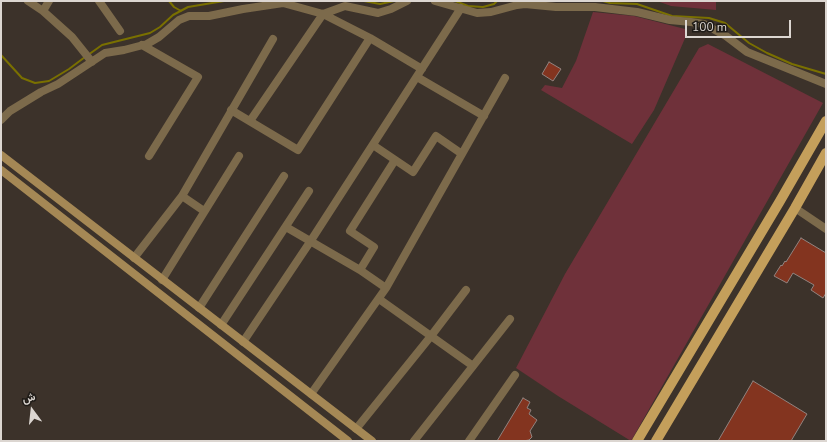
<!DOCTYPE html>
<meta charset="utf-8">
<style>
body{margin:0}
#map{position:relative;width:827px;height:442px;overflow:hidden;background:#3c322a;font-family:"Nunito Sans",Vazirmatn,sans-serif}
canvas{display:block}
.frame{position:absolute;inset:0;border:2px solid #dcd6d1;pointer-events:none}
.north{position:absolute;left:12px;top:390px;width:40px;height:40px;-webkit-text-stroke:3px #1f1b17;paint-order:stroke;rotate:345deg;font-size:11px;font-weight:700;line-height:16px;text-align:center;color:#dcd6d1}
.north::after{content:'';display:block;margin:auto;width:14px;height:18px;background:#dcd6d1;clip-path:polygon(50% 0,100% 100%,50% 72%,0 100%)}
.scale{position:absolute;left:685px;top:20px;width:106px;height:18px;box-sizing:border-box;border:2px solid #dcd6d1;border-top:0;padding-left:5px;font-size:12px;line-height:14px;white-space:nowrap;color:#dcd6d1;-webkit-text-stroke:3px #1f1b17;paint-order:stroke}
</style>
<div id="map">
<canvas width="827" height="442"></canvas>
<div class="frame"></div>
<div class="north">ش</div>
<div class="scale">100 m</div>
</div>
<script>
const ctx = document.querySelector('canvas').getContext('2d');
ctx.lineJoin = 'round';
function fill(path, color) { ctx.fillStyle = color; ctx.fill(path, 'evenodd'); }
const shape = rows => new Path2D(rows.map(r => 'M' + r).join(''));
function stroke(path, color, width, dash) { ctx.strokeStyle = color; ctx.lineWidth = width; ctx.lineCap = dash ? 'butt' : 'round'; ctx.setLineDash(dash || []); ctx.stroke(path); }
fill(shape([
 [657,1,716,1,716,10,671,6],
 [593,12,634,16,685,29,686,36,654,110,632,144,541,90,545,85,562,88,576,61],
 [708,44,823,103,631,441,558,396,516,368,565,274,699,48]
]), '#6f313a');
stroke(shape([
 [169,1,174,7,181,11],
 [335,1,340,1],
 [364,1,380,4,394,1],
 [455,1,468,6,483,7,494,4,497,1],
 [603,1,610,3,637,4,672,16,709,18,725,23,749,43,767,53,792,64,826,74],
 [1,55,22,78,35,83,49,81,69,69,85,57],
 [88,55,102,45,150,33,160,27,173,15,188,7,224,1]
]), '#7a7000', 2);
const building = shape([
 [549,62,561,69,553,81,542,74,549,62],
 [801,238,826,253,826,293,823,298,811,290,814,285,793,273,787,283,774,276,781,265,782,266,785,261,786,262,801,238],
 [753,381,807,414,791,441,718,441,753,381],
 [523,398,530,402,527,408,531,410,529,414,537,420,530,431,532,437,529,440,523,441,497,441,523,398]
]);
fill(building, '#83341f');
stroke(building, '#91837f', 1);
stroke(shape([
 [28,1,43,11,72,37,92,62],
 [99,1,120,31],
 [435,1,477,13,491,12,517,5,525,4,556,7,595,7,637,12,670,20,691,22,704,24,726,36,747,52,826,84],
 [43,11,49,1],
 [142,45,198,77,149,156],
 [417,77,484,116],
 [231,110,298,150,370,38],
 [1,120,10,111,41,92,58,84,105,53,124,50,147,44,159,37,179,20,189,16,209,16,243,9,283,3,323,14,345,6,378,13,391,9,407,1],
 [250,121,323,14,370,38,422,69],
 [373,145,413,172,436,136,462,154],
 [182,196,204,211],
 [795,208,826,229],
 [286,227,360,270,386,288],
 [134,258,182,196,273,39],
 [360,270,374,247,350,231,395,160],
 [162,280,239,156],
 [379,299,473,366],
 [199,308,284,176],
 [221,325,309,191],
 [243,342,310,242,461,8],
 [311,394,386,288,505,78],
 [356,429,431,336,466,290],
 [414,441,510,319],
 [469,441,515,375]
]), '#7c6a4b', 8);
stroke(shape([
 [1,155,372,441],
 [1,170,348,441]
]), '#a58855', 8);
stroke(shape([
 [637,441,780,201,826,121],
 [656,441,795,208,826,153]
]), '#c49f5b', 10);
</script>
